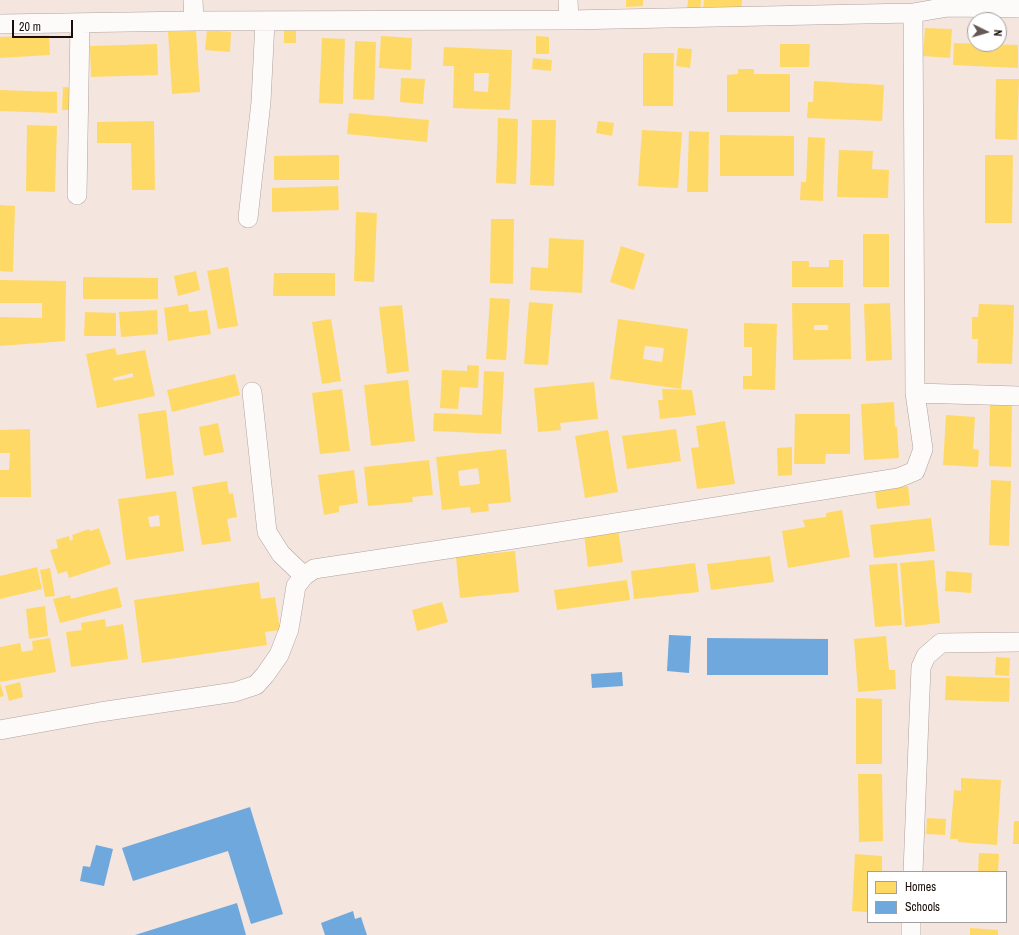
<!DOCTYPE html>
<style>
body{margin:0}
#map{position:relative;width:1019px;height:935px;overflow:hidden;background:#f4e5df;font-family:"Archivo Narrow",sans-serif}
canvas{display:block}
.legend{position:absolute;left:867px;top:871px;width:140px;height:52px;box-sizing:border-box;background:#fff;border:1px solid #a39f9d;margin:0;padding:5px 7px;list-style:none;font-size:12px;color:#190e0a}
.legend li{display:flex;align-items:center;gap:8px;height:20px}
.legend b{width:20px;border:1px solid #a39f9d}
.north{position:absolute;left:967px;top:12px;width:40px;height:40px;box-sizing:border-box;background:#fff;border:1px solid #a39f9d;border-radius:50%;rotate:95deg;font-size:11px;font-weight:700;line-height:16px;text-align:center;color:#190e0a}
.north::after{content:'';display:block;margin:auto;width:14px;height:18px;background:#665955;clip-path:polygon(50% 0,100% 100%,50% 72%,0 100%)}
.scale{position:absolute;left:12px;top:20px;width:61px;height:18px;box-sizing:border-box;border:2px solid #190e0a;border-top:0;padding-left:5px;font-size:12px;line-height:14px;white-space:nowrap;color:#190e0a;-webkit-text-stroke:3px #fff;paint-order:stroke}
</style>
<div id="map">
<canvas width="1019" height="935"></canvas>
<ul class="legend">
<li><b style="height:11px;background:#ffd966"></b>Homes</li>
<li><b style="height:11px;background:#6fa8dc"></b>Schools</li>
</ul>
<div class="north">N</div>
<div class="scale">20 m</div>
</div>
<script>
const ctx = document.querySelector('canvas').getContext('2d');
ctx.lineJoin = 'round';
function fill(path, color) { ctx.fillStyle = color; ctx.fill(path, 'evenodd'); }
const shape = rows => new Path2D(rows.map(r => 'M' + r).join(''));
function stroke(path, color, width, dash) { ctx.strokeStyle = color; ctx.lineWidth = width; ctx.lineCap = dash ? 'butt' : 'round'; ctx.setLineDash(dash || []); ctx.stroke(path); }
fill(shape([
 [626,0,643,0,643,6,626,7],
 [688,0,701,0,700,12,687,11],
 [704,0,742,0,741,12,703,10],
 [925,28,952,29,950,58,923,56],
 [207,30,231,32,230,52,205,50],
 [284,30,296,30,296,43,284,43],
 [196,31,200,92,172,94,168,32],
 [49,35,50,55,0,58,0,37],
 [381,36,412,38,411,70,379,68],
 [536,36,549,37,549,54,536,54],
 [322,38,345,39,343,104,319,103],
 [355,41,376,42,374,100,353,99],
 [954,43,1018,45,1018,68,953,65],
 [157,44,158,75,91,77,90,46],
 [780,44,810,44,809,67,780,67],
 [444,47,512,50,510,110,453,108,454,66,443,66],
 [474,73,489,73,488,92,474,91],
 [678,48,692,49,690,68,676,66],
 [643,53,674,53,673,106,643,106],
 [533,58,552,60,551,71,532,69],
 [738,69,754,69,754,74,790,74,790,112,727,112,727,75,738,74],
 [401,78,425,79,423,104,400,102],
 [996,79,1019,79,1017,140,995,139],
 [814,81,884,85,882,121,807,118,808,102,813,102],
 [63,87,77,88,76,110,62,110],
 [0,90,57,92,57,113,0,111],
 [349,113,429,120,427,142,347,134],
 [498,118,518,119,516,184,496,183],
 [532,120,556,120,554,186,530,185],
 [154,121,155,190,132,190,131,143,97,143,97,122],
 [598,121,614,123,612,136,596,133],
 [27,125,57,126,55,192,26,191],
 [642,130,682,132,678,188,638,186],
 [689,131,709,132,708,192,687,192],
 [720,135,794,136,794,176,720,176],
 [808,137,825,138,823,201,800,200,801,182,806,182],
 [839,150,873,151,872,169,889,170,888,198,837,197],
 [339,155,339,180,274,180,274,156],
 [985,155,1013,155,1012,223,985,223],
 [338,186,339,210,272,212,272,188],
 [0,205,15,206,13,272,0,271],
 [356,212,377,213,374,282,354,281],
 [491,219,514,219,513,284,490,283],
 [863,234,889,234,889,287,863,287],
 [549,238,584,240,582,293,530,290,531,267,548,268],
 [621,246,645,254,634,290,610,282],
 [829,260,843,260,843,287,792,287,792,261,809,261,809,267,829,267],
 [228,267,238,326,218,329,207,271],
 [196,271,200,290,178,296,174,276],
 [274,273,335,273,335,296,273,296],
 [83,277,158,278,158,299,83,299],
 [0,280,66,281,65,341,0,346,0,317,42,318,42,303,0,303],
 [490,298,510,299,506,360,486,359],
 [529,302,553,304,548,365,524,364],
 [792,303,850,303,851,359,793,360],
 [814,325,828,325,828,330,814,330],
 [890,303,892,360,866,361,864,304],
 [188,304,189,312,207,310,211,334,168,341,164,308],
 [979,304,1014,305,1012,364,977,363,978,339,972,339,972,317,978,317],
 [402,305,409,371,387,374,379,307],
 [157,310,158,334,121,337,119,312],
 [85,312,116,313,116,336,84,336],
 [331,319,341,381,322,384,312,322],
 [618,319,688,329,681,389,610,379],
 [645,346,664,348,662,362,643,359],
 [744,323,777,324,775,390,743,389,743,376,752,376,752,347,744,347],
 [115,348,117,355,145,350,155,396,97,408,86,354],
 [133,373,133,377,114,381,113,378],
 [467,365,479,366,478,388,460,387,458,409,440,408,442,370,467,371],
 [484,371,504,372,501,434,433,431,434,413,482,415],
 [235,374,240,395,172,412,167,390],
 [408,380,415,441,371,446,364,385],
 [594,382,598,419,560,423,561,430,538,432,534,388],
 [342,389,350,451,320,454,312,393],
 [662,389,692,390,696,415,660,419,658,400,663,400],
 [894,402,895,427,897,427,899,458,864,460,861,404],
 [990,403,1012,403,1011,467,989,466],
 [166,410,174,475,146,479,138,414],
 [795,414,850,414,850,454,826,454,825,464,794,464],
 [946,415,975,417,973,449,979,450,978,467,943,465],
 [725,421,735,484,697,489,691,448,699,447,696,426],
 [218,423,224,452,204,456,199,427],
 [30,429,31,497,0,497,0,470,9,470,10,453,0,453,0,430],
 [676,429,681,461,627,469,622,436],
 [608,430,618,492,585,498,575,436],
 [792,447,792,475,778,476,777,448],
 [506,449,511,502,488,504,489,511,471,513,470,507,442,510,436,457],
 [478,468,480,484,460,486,458,471],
 [429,460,433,495,412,497,413,502,368,506,364,467],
 [354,470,358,503,339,506,339,512,324,515,318,475],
 [991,480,1011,481,1009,546,989,545],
 [227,481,229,494,233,493,237,517,227,519,231,541,202,545,192,487],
 [908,486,910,505,877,509,875,490],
 [176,491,184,551,126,560,118,499],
 [159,515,160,526,150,527,148,517],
 [842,510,850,557,788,568,782,531,805,527,803,520,826,517,826,513],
 [931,518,935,551,874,558,870,525],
 [99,528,111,564,69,578,67,571,58,574,50,550,58,548,56,540,69,536,70,541,73,539,72,535,89,529,90,531],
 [618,529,623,562,588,567,584,534],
 [515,551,519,592,460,598,456,557],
 [770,556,774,582,711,590,707,564],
 [934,560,940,623,905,627,900,563],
 [695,563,699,592,634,599,631,571],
 [897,563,902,625,875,627,869,565],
 [37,567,42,589,0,599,0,576],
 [50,568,55,596,45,597,40,570],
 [946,571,972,573,971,593,945,591],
 [627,580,630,600,557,610,554,590],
 [259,582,261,599,275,597,280,630,265,632,267,645,142,663,134,600],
 [117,587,122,607,60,623,53,599,70,595,71,599],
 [442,602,448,622,417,631,412,610],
 [45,606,48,636,29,639,26,609],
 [105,619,106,627,123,624,128,659,71,667,66,632,82,630,81,623],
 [886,636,889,670,895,670,896,689,858,692,854,639],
 [50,638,56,672,0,682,0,647,20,643,22,652,33,650,32,641],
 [996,657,1010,658,1009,676,995,675],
 [946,676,1010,678,1009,702,945,700],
 [20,682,23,697,9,701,5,686],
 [0,683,4,696,0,697],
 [856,698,882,699,882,764,856,764],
 [858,774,882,774,883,841,859,842],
 [961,778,1001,780,997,845,958,842,958,839,950,839,954,790,961,791],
 [927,818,946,819,945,835,926,834],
 [1014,821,1019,821,1019,844,1013,844],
 [979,853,999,854,998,872,978,872],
 [855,854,882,856,882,872,868,872,868,912,852,911],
 [970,928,998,930,998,935,970,935]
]), '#ffd966');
fill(shape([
 [669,635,691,636,689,673,667,671],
 [707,638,828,639,828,675,707,675],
 [622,672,623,686,592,688,591,674],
 [250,807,283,914,251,924,228,851,133,881,122,848],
 [96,845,113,849,104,886,80,881,83,866,90,867],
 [237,903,246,935,135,935],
 [353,911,355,919,361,917,367,935,325,935,321,923]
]), '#6fa8dc');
const minor = shape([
 [193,0,194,21],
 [568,0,569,20],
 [913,13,948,7,1019,8],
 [0,24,194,21,569,20,913,13,915,393,923,449,915,471,898,478,540,535,314,569,304,576,296,586,289,629,279,655,265,675,256,685,235,692,100,712,0,730],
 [77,195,80,23],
 [248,218,261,102,265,21],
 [252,392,267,532,281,554,304,576],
 [915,393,1019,396],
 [913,872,921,667,926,656,941,643,1019,642],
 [911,935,911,922]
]);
stroke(minor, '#afa29d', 20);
stroke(minor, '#fdfbfa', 19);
</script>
